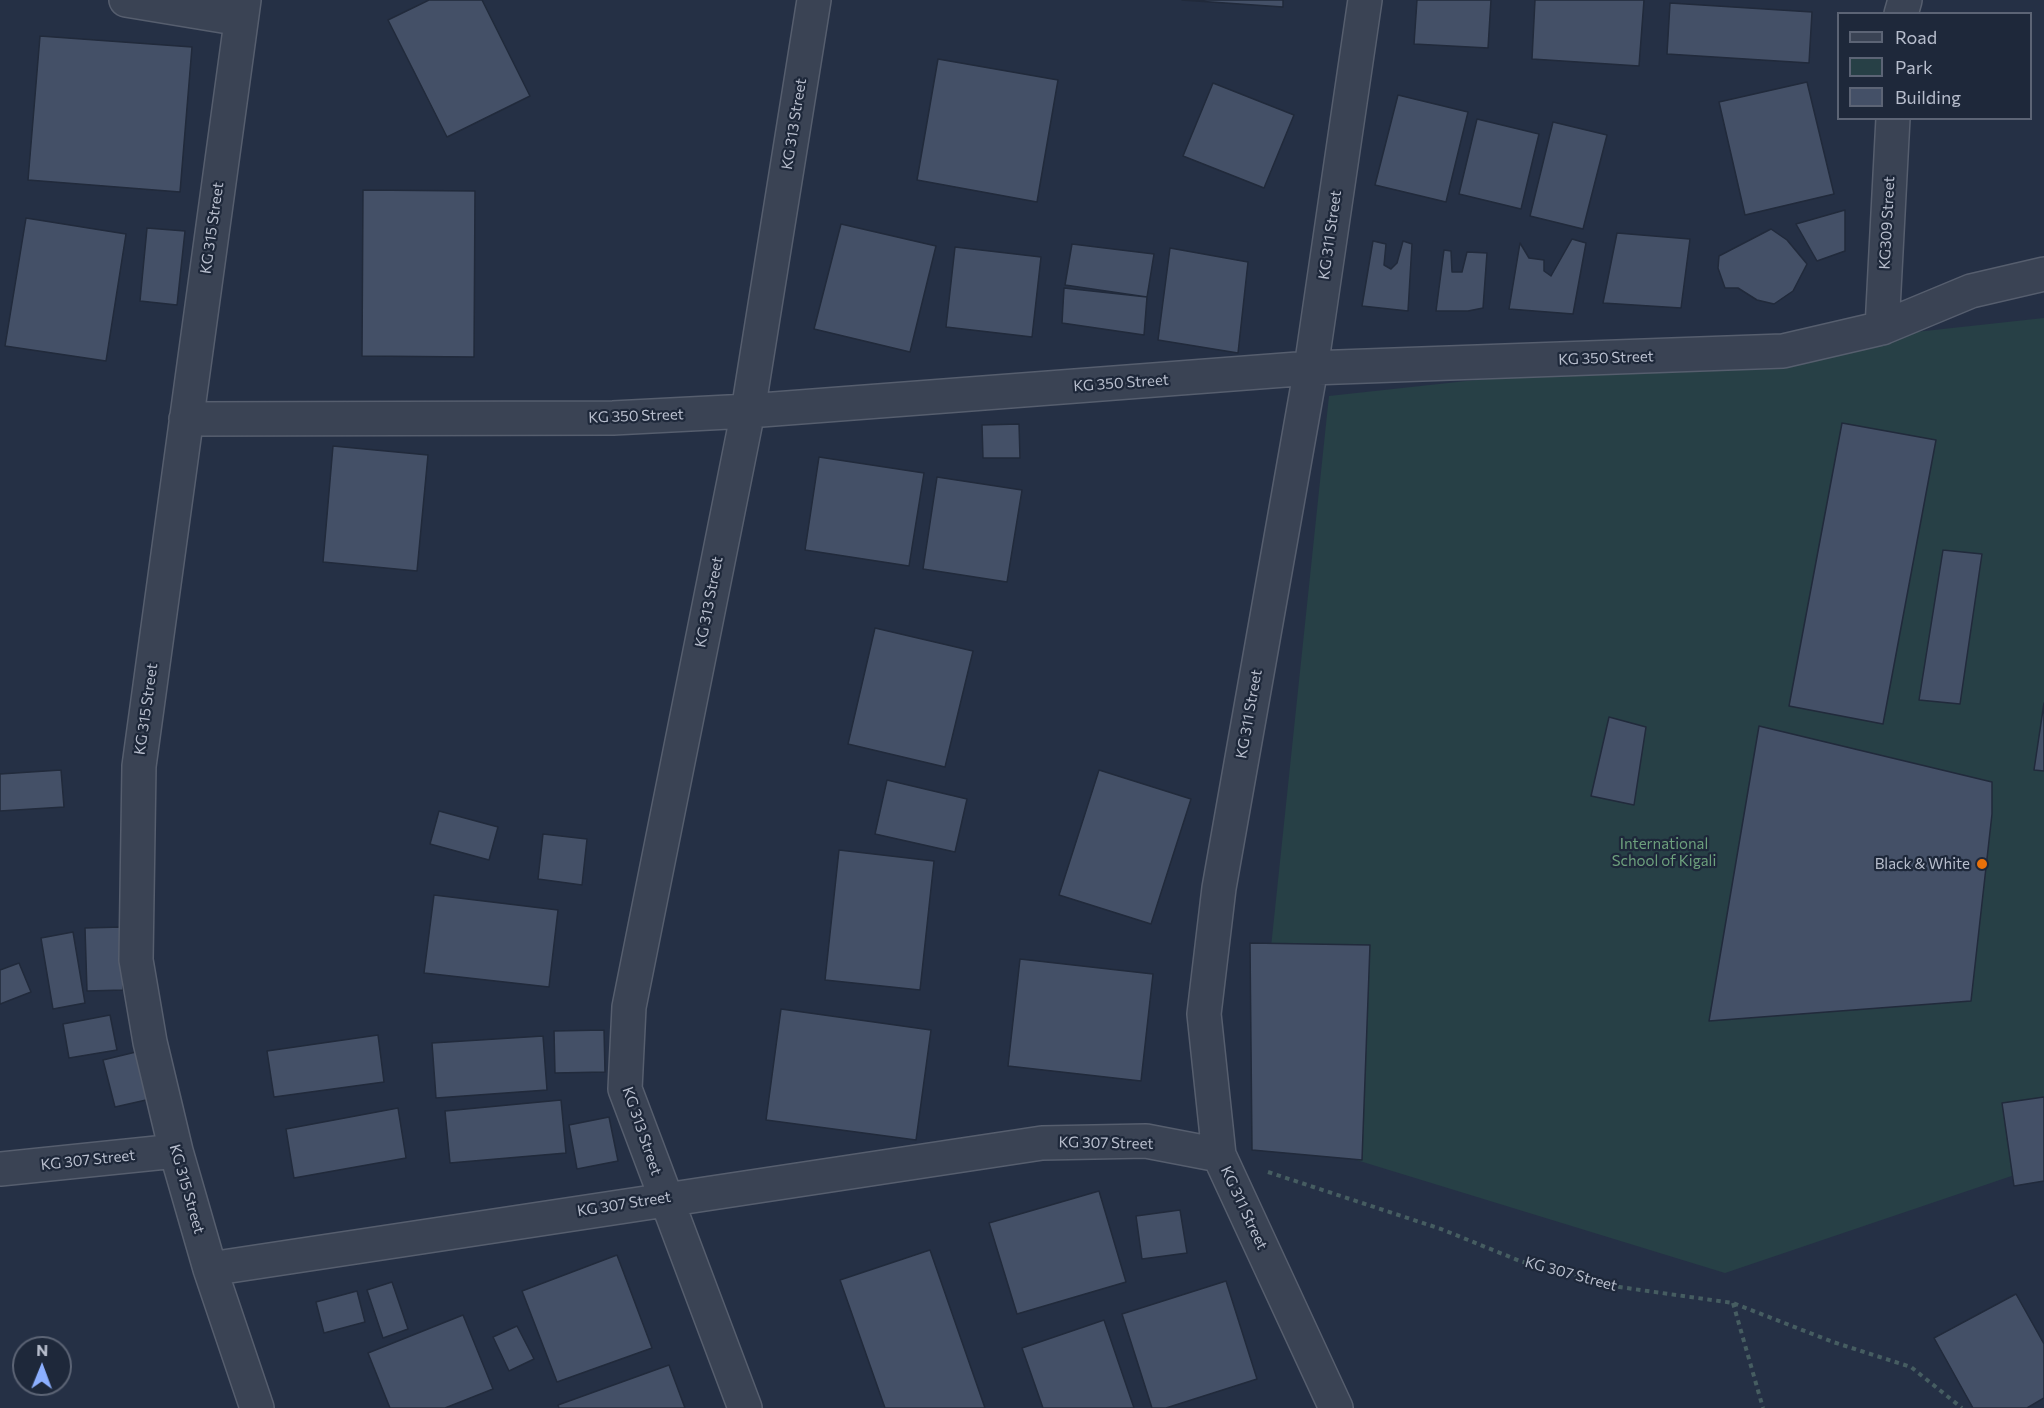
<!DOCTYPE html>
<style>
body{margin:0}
#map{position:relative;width:2044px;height:1408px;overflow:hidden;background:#253045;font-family:Commissioner,sans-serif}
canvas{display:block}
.legend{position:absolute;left:1837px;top:12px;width:195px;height:108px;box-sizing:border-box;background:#1e283a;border:2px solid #5c6475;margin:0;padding:8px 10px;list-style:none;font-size:18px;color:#b8becd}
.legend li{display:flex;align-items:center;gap:12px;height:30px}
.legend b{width:30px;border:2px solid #5c6475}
.north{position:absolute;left:12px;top:1336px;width:60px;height:60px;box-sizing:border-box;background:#1e283a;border:2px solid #5c6475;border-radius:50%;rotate:1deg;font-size:16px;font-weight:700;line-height:24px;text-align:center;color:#b8becd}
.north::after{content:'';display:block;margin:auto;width:21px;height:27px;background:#8caffe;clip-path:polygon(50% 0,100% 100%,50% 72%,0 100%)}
</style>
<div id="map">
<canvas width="2044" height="1408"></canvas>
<ul class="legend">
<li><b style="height:8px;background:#3a4354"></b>Road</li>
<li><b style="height:16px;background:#274046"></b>Park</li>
<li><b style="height:16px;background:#445067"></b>Building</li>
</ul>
<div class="north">N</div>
</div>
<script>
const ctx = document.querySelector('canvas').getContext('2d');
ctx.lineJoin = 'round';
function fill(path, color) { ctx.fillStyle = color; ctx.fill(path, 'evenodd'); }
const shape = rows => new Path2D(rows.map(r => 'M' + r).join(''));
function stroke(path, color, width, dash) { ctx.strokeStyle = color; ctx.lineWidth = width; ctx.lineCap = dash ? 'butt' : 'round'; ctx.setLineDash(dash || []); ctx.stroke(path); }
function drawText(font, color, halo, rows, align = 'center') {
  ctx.font = font + ' Commissioner,sans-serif'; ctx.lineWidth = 4.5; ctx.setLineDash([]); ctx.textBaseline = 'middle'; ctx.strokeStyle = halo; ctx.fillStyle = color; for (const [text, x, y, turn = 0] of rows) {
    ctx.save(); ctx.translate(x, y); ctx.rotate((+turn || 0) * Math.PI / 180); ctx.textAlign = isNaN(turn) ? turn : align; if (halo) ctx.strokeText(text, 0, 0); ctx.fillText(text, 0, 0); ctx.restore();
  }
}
fill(shape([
 [2044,318,2044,1165,1725,1273,1252,1128,1329,396]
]), '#274046');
const building = shape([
 [429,0,482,0,530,96,447,137,388,20,429,0],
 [1182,0,1283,0,1283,7,1182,0],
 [1417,0,1491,0,1488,48,1414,44,1417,0],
 [1535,0,1644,0,1639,66,1532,59,1535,0],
 [1670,3,1812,12,1809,63,1667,54,1670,3],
 [40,36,192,47,180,192,28,180,40,36],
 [938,59,1058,80,1037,202,917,180,938,59],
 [1807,82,1834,194,1745,215,1719,102,1807,82],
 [1213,83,1294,115,1264,188,1183,156,1213,83],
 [1398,95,1468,112,1446,202,1375,185,1398,95],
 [1477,119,1539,134,1521,209,1459,194,1477,119],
 [1553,122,1607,135,1583,229,1530,216,1553,122],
 [363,190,475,191,474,357,362,356,363,190],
 [1845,210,1845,251,1817,261,1796,224,1845,210],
 [26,218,126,234,106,361,5,346,26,218],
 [841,224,936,246,910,352,814,329,841,224],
 [147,228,185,231,177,305,140,301,147,228],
 [1771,229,1787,240,1807,264,1793,291,1774,304,1757,300,1738,288,1725,288,1718,268,1719,256,1771,229],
 [1617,233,1690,239,1681,308,1603,303,1617,233],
 [1572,239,1586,243,1573,314,1509,309,1520,243,1529,258,1544,260,1544,271,1551,276,1572,239],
 [1373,241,1386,244,1384,265,1391,269,1397,263,1403,241,1412,244,1408,311,1362,306,1373,241],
 [1072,244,1154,254,1147,297,1065,285,1072,244],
 [955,247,1041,257,1032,337,946,327,955,247],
 [1170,248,1248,262,1238,353,1158,340,1170,248],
 [1444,250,1451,251,1452,272,1462,272,1467,252,1487,253,1483,308,1468,311,1436,311,1444,250],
 [1064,288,1147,297,1144,335,1062,323,1064,288],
 [1842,423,1936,440,1883,724,1789,706,1842,423],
 [1019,424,1020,458,983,458,982,425,1019,424],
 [333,446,428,455,417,571,323,562,333,446],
 [819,457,924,473,909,566,805,550,819,457],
 [937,477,1022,490,1007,582,923,569,937,477],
 [1943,550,1982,554,1960,704,1919,700,1943,550],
 [875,628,973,651,945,767,848,744,875,628],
 [2044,703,2044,771,2034,770,2044,703],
 [1609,717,1646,727,1634,805,1591,796,1609,717],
 [1759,726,1992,782,1992,814,1971,1001,1709,1021,1759,726],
 [61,770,64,807,0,811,0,774,61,770],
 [1099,770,1191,799,1151,924,1059,895,1099,770],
 [887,780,967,799,955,852,875,834,887,780],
 [439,811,498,827,489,860,430,844,439,811],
 [543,834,587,839,582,885,538,879,543,834],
 [839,850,934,861,920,990,825,980,839,850],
 [434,895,558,910,549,987,424,973,434,895],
 [122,927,123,990,87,991,85,928,122,927],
 [73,932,85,1003,53,1009,41,938,73,932],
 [1250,943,1370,945,1362,1160,1252,1150,1250,943],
 [1020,959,1153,974,1141,1081,1008,1066,1020,959],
 [19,963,31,992,0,1004,0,970,19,963],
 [781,1009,931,1030,916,1140,766,1120,781,1009],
 [110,1015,117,1050,69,1058,63,1024,110,1015],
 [604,1030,605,1072,555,1073,554,1031,604,1030],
 [378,1035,384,1082,274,1097,267,1051,378,1035],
 [543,1036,547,1090,436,1098,432,1043,543,1036],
 [144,1050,155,1098,115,1107,103,1060,144,1050],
 [2044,1097,2044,1181,2014,1186,2002,1103,2044,1097],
 [561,1100,566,1153,450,1163,445,1111,561,1100],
 [398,1108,406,1158,294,1178,286,1129,398,1108],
 [609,1117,618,1161,577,1169,569,1125,609,1117],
 [1099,1191,1126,1282,1017,1314,989,1223,1099,1191],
 [1180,1210,1187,1253,1142,1259,1136,1216,1180,1210],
 [930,1250,985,1408,885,1408,840,1280,930,1250],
 [617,1255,652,1348,557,1382,522,1291,617,1255],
 [1226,1281,1257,1379,1166,1408,1152,1408,1122,1314,1226,1281],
 [392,1282,408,1329,383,1338,367,1290,392,1282],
 [357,1291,365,1322,324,1333,316,1302,357,1291],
 [2016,1294,2044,1344,2044,1398,2027,1408,1973,1408,1934,1338,2016,1294],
 [463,1315,493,1389,445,1408,390,1408,368,1353,463,1315],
 [1104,1320,1134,1408,1043,1408,1022,1348,1104,1320],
 [517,1326,534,1359,509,1371,493,1337,517,1326],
 [669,1365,685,1408,559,1408,558,1405,669,1365]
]);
fill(building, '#445067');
stroke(building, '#212a3b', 1.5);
const minor = shape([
 [126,0,241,19],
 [244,0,139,766,136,960,150,1042,176,1151,210,1269,257,1408],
 [1901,14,1905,0],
 [1882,328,1893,118],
 [186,419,613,418,748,411,1311,368,1783,351,1882,328,1971,291,2044,274],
 [0,1169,176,1151],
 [210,1269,1042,1143,1146,1141,1219,1155],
 [745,1408,625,1089,629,1007,748,411,814,0],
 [1336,1408,1219,1155,1204,1014,1219,888,1311,368,1365,0]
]);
stroke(minor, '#565e6e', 36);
stroke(shape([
 [1268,1172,1441,1229,1520,1261,1605,1285,1733,1303,1833,1342,1911,1367,1962,1408],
 [1733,1303,1763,1408]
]), '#465d61', 4, [4.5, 4.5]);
stroke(minor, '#3a4354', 33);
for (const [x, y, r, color] of [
 [1982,864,6,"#e8710a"]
]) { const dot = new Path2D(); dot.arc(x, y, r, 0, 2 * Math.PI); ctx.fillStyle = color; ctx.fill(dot); stroke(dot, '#1e283a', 2); }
drawText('15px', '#b8becd', '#1e283a', [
 ["KG 313 Street",794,124,-81],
 ["KG309 Street",1887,223,-87],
 ["KG 315 Street",212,228,-82],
 ["KG 311 Street",1330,235,-82],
 ["KG 350 Street",1606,358,-2],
 ["KG 350 Street",1121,383,-4],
 ["KG 350 Street",636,416,-2],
 ["KG 313 Street",709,602,-79],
 ["KG 315 Street",146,709,-82],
 ["KG 311 Street",1249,714,-80],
 ["KG 313 Street",642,1131,71],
 ["KG 307 Street",1106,1143,1],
 ["KG 307 Street",88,1160,-6],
 ["KG 315 Street",187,1189,74],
 ["KG 307 Street",624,1204,-9],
 ["KG 311 Street",1244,1208,65],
 ["KG 307 Street",1571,1274,15]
]);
drawText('15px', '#6da07d', '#1e283a', [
 ["International",1664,844],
 ["School of Kigali",1664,861]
]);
drawText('15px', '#b8becd', '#1e283a', [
 ["Black & White",1970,864]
], 'right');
</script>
